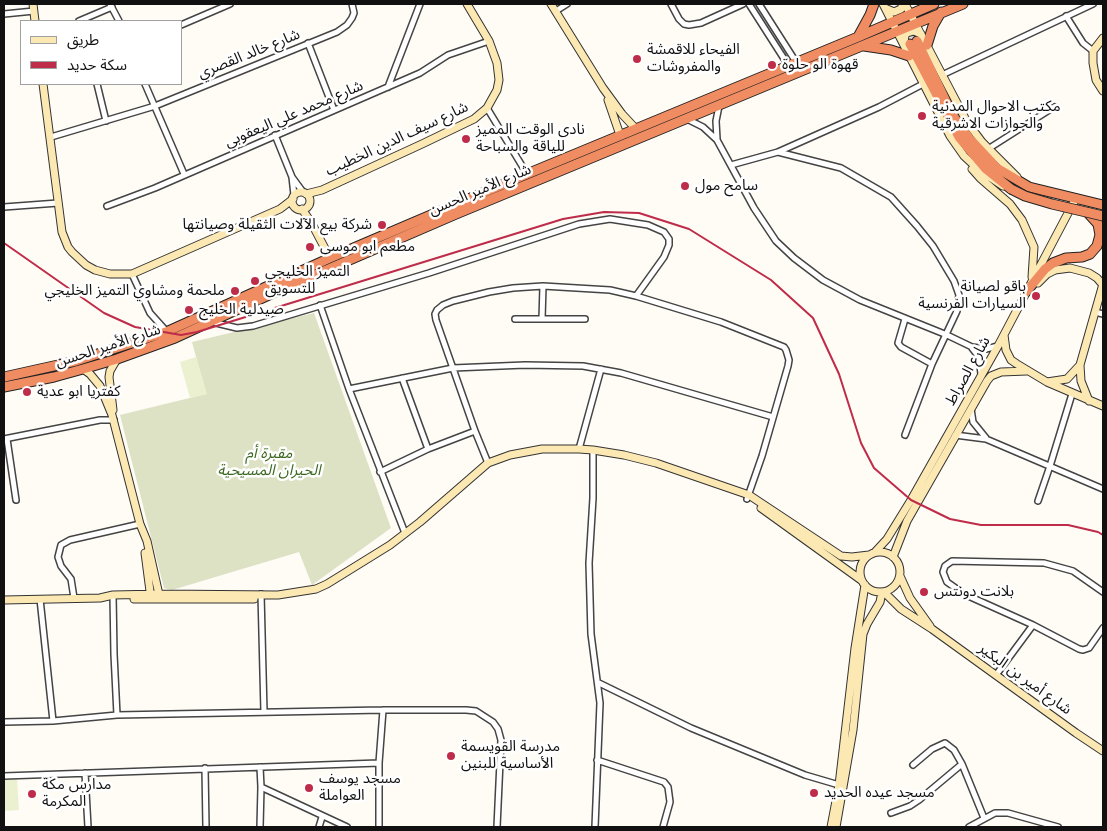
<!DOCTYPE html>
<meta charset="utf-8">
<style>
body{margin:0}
#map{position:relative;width:1107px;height:831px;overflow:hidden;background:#fffbf5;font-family:Lora,"Noto Sans Arabic",serif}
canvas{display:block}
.frame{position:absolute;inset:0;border:5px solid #111;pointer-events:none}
.legend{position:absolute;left:20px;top:20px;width:162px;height:65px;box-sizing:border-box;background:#fff;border:1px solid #a0a0a0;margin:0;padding:6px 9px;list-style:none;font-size:15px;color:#111}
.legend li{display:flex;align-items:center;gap:10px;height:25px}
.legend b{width:25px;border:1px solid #a0a0a0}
</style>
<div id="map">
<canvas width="1107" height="831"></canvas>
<div class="frame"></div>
<ul class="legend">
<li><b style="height:6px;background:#fce8b3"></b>طريق</li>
<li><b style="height:6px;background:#be2c4a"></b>سكة حديد</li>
</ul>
</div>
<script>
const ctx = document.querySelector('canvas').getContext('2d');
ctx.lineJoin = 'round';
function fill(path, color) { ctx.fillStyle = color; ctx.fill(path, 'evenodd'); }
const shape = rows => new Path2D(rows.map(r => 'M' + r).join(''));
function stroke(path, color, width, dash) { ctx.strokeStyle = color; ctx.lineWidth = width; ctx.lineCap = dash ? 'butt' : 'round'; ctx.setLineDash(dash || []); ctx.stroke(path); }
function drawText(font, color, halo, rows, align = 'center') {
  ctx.font = font + ' Lora,"Noto Sans Arabic",serif'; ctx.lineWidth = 5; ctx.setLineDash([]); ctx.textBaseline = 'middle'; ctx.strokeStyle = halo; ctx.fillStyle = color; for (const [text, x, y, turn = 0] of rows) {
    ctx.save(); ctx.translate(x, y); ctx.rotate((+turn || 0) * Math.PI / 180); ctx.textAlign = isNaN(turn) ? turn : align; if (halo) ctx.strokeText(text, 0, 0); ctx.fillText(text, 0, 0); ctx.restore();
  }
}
fill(shape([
 [314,313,391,528,312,585,299,552,172,590,164,588,120,415,206,394,192,342]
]), '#dde2c5');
fill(shape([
 [196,357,207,394,190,398,180,362],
 [17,779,19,810,4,811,4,780]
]), '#ebf1d0');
stroke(shape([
 [899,4,917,41]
]), '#dbd8d3', 9, [9, 4.5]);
const street = shape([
 [110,4,119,21],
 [671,4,679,19,684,24,689,25,701,23,743,4],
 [749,4,788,65],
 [759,4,796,62],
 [556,11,567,4],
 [4,14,34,11],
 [1066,16,1083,43,1093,51],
 [79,21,112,7],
 [181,25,230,4],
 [308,43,334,110],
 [942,75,1093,4],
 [97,84,106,121],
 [145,84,184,174],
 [388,87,420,4],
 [487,108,527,174],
 [687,119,703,127,717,140,754,208,776,241,794,258,823,280,860,300,947,335,972,347,986,349,998,346],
 [275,135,292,177,303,192],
 [51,137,155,106,337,32,347,25,352,18,354,13,352,4],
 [717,139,716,121,719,106],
 [988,149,1054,107],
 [778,152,841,168,891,197,917,226,933,246,954,281,959,295,957,311,932,364,905,435],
 [731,165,778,152,879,107,923,84],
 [292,177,294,195],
 [107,206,155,188,420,73,448,55,489,41],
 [4,207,58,203],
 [132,274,150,313,168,333],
 [320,305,349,389,405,533],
 [1095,312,1103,314],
 [515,319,585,319],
 [542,319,543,286],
 [905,319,898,343,901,347,932,364],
 [212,322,237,328,253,326,429,273,579,224,610,219,648,225,664,232,669,239,669,245,664,257,636,296],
 [972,348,979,357,981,374],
 [402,378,428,449],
 [349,389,453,368,525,365,583,366,621,373,773,417],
 [971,409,973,422,986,438],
 [955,435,986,439,1103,489],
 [4,439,100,420,114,420],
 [7,439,16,500],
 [579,449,601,369],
 [593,450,593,498,589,563,591,634,600,703,595,827],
 [488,463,475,431,436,320,435,314,437,310,443,305,453,301,489,292,513,288,543,286,610,290,636,296,721,322,784,347,786,350,789,360,788,366,762,456,747,499],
 [380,472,428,449,475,431],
 [1038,501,1050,466,1072,394],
 [1103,592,1073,571,1044,563,952,561,945,566,943,572,947,582,964,594,1033,625,1079,649,1083,650,1089,648,1103,628],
 [261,594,264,712],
 [113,595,114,654,117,715],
 [74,598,71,579,61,566,58,557,61,545,70,540,140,524],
 [40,599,53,721],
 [996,675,1033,625],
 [599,683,691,728,805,775,839,785],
 [4,722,53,721,117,715,383,710,466,710,476,711,493,722,498,729,501,740,497,827],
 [597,760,664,782,668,787,670,802,663,827],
 [913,765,932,749,945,743,954,750,962,764],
 [260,767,261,787,260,827],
 [205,768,206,827],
 [85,773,88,827],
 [4,776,379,763],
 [261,787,347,827],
 [891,813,910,806,919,800,962,764,984,818],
 [319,827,322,817],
 [379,827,379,763,383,710],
 [969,827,995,813,1008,813,1058,827]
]);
const secondary = shape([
 [33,4,35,21],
 [551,4,603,88,622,114,636,129],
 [883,4,950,136,964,156,978,169,1003,186],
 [905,4,967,122,982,142,1017,177],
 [887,9,894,12,901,9,903,4],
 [1103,38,1093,51,1093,63,1096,80,1103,91],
 [904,43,905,35,907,33,914,31,921,34],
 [43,84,62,232,68,247,72,252,86,265,95,270,110,274,132,274,280,209,293,199],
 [608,100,620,135],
 [972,169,980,178,1010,204,1022,220,1034,247,1032,277],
 '292 201a9 9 0 1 1 18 0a9 9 0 1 1-18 0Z',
 [306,194,322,190,422,144,474,119,487,108,497,90,499,80,497,63,489,41,467,4],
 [302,209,312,224,330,258],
 [1038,283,1047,274,1055,270,1070,268,1089,273,1097,278,1103,285],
 [1004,335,1006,350,1011,360,1017,364,1047,382,1103,406],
 [83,369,90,374,100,386,112,415,140,524,147,541,160,599],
 [1047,382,1067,379,1080,365],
 [1089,401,1081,381,1080,365,1103,284],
 [113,410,109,377,110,371,117,359],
 [761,508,861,580],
 '860 572a20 20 0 1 1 40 0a20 20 0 1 1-40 0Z',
 [875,552,887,539,911,500,998,346,1076,198],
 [145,553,151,599],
 [893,557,907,521,987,381,991,376,1001,372,1027,371],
 [900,576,910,598,930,626],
 [884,592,901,609,932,629,1076,733,1103,751],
 [134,599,254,599],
 [4,600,100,598,113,595,160,594,278,595,316,589,327,584,390,545,420,522,488,463,510,455,542,449,579,449,593,450,624,455,656,463,749,495,841,556,852,557,869,555],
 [831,827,839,785,855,648,865,585],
 [836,827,853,730,863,634,867,624,880,602,882,592]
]);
const highway = shape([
 [858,37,870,15,874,4],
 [917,41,952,114,969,138,997,168,1029,187,1103,205],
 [910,44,959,137,986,169,1011,189],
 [927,45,933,26,941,12],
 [864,46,891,50,909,56],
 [1026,292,1045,269,1053,263,1066,258,1082,257,1090,254,1097,246,1100,235,1098,224,1088,213],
 [4,377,76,361,166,332,330,258,527,174,858,37,934,4],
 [4,387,54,377,83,369,117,359,175,338,280,290,456,214,963,4]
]);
stroke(street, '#444', 8);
stroke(secondary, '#333', 9);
stroke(highway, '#222', 11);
stroke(street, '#fff', 5);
stroke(secondary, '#fce8b3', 7);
stroke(highway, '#f08c62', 9);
stroke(shape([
 [4,243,104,313,135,327,181,335,197,332,563,219,604,212,639,213,689,229,771,280,813,318,839,374,861,443,874,468,911,500,950,519,981,525,1068,525,1098,532,1103,535]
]), '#be2c4a', 2);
const highwayBridge = shape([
 [1011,189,1025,196,1052,204,1103,216]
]);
stroke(highwayBridge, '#222', 11, []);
stroke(highwayBridge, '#f08c62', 9);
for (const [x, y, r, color] of [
 [637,59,5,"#be2c4a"],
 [772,65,5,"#be2c4a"],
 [922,116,5,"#be2c4a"],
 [466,139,5,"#be2c4a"],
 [685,186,5,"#be2c4a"],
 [382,225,5,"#be2c4a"],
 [310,247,5,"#be2c4a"],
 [255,281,5,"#be2c4a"],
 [235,291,5,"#be2c4a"],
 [1036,296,5,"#be2c4a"],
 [189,310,5,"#be2c4a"],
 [27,392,5,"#be2c4a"],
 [924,592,5,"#be2c4a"],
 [451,756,5,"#be2c4a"],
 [309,788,5,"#be2c4a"],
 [814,793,5,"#be2c4a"],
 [32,794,5,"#be2c4a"]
]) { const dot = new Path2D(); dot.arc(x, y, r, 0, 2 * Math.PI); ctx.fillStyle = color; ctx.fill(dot); stroke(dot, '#fff', 2); }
drawText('15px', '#111', '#fff', [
 ["الفيحاء للاقمشة",647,50],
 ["والمفروشات",647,67],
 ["قهوة الو حلوة",782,65],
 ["مكتب الاحوال المدنية",932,107],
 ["والجوازات الاشرقية",932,124],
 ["نادي الوقت المميز",476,130],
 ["للياقة والسباحة",476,147],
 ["سامح مول",695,186],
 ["شركة بيع الآلات الثقيلة وصيانتها",372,225,"right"],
 ["مطعم ابو موسى",320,247],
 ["التميز الخليجي",265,272],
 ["للتسويق",265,289],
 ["باقو لصيانة",1026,287,"right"],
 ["السيارات الفرنسية",1026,304,"right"],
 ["ملحمة ومشاوي التميز الخليجي",225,291,"right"],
 ["صيدلية الخليج",199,310],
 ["كفتريا ابو عدية",37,392],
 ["بلانت دونتس",934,592],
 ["مدرسة القويسمة",461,747],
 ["الأساسية للبنين",461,764],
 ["مسجد يوسف",319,779],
 ["العواملة",319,796],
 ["مدارس مكة",42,785],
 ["المكرمة",42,802],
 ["مسجد عيده الحديد",824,793]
], 'left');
drawText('15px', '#111', '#fff', [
 ["شارع خالد القصري",249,54,-22],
 ["شارع محمد علي اليعقوبي",294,114,-23],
 ["شارع سيف الدين الخطيب",397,139,-25],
 ["شارع الأمير الحسن",480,190,-23],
 ["شارع الأمير الحسن",108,346,-18],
 ["شارع الصراط",968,371,-61],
 ["شارع أمير بن البكير",1025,679,36]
]);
drawText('italic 15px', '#3c6822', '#fff', [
 ["مقبرة أم",269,454],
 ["الحيران المسيحية",269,471]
]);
</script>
